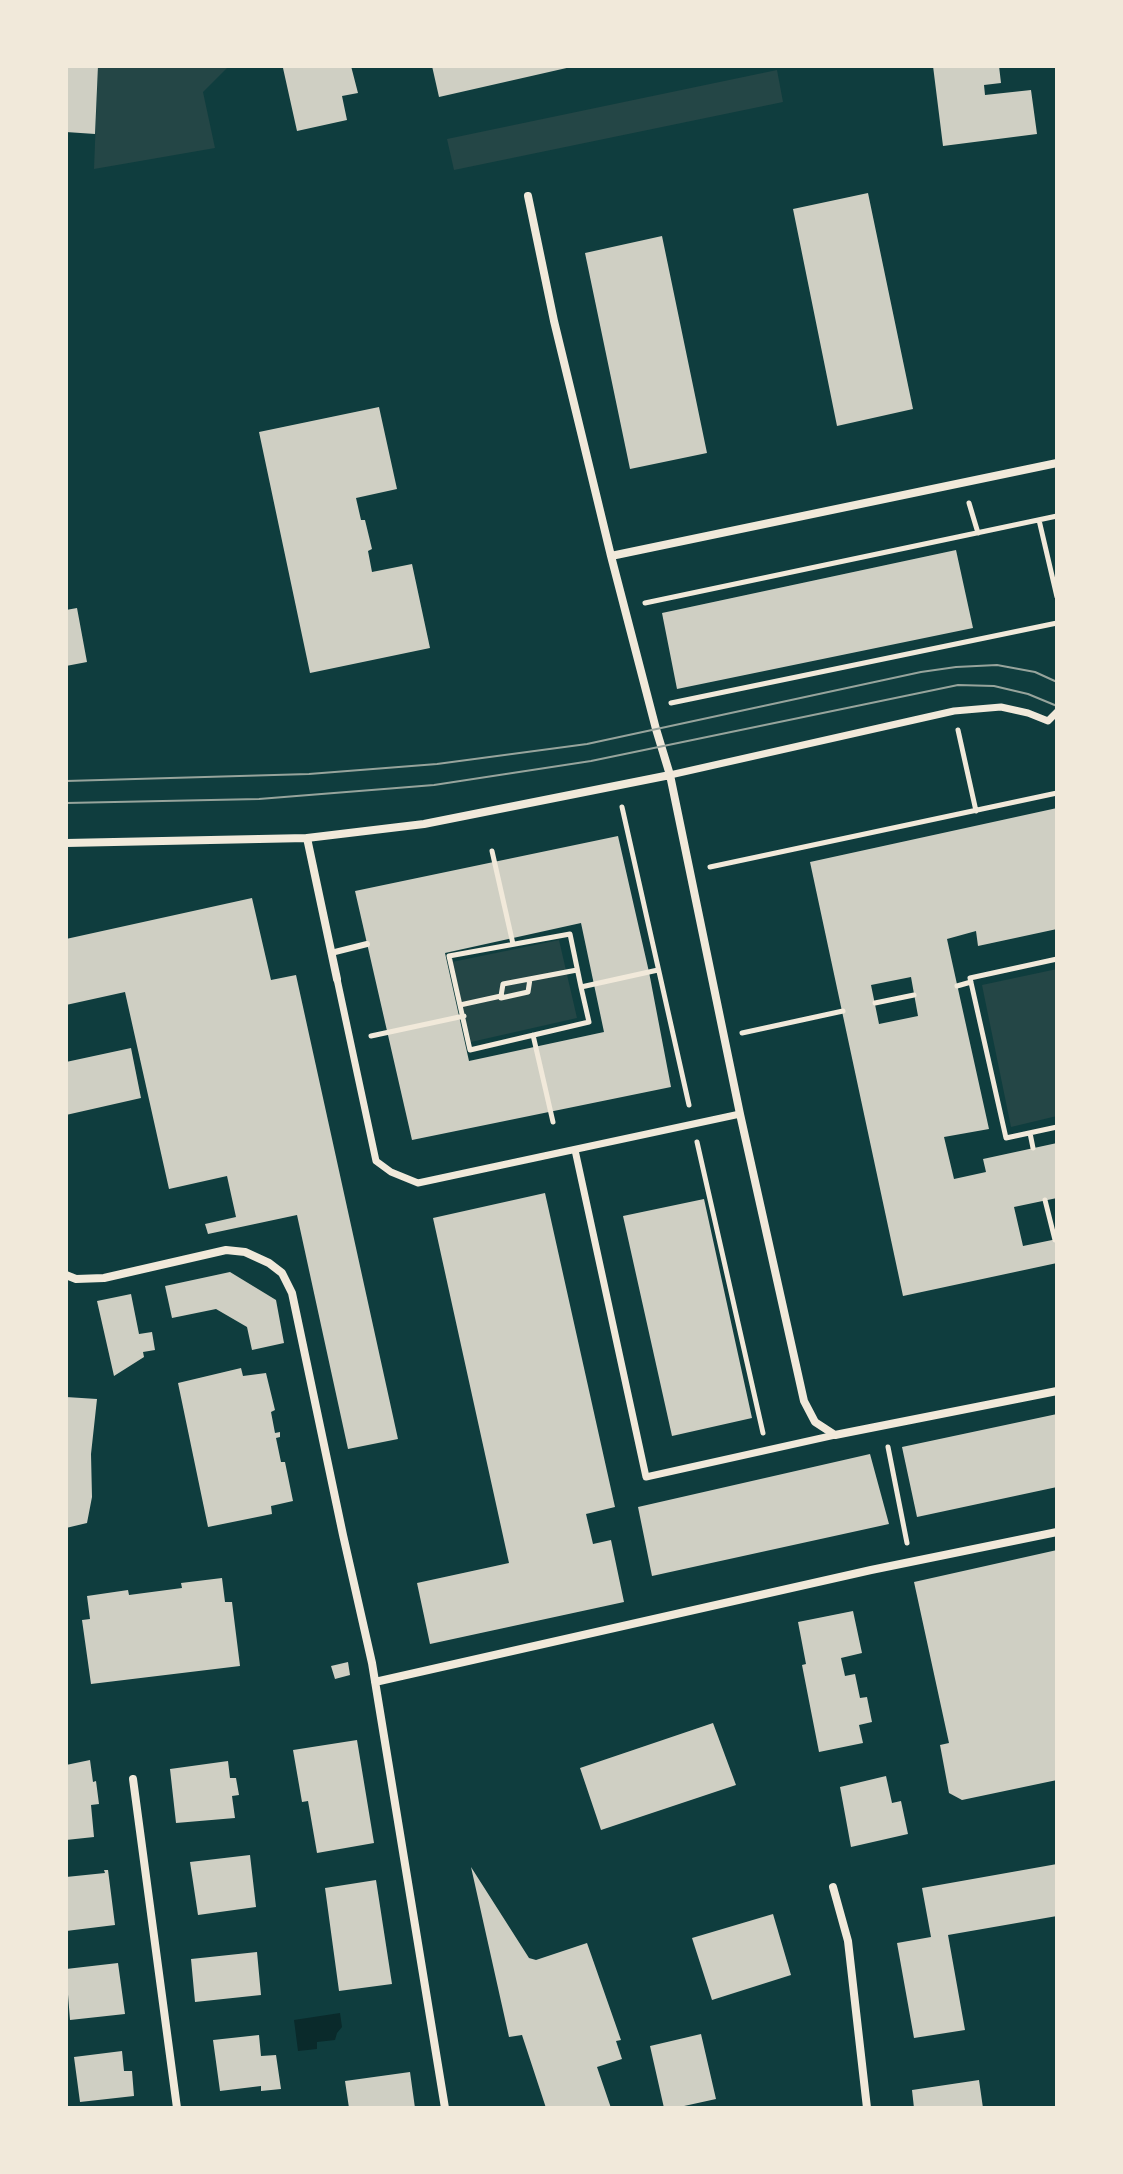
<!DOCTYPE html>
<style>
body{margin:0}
#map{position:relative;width:1123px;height:2174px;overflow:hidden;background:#0f3d3e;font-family:"Source Serif 4",serif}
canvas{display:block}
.frame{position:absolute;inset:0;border:68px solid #f1e9da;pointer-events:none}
</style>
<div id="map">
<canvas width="1123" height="2174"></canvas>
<div class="frame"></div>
</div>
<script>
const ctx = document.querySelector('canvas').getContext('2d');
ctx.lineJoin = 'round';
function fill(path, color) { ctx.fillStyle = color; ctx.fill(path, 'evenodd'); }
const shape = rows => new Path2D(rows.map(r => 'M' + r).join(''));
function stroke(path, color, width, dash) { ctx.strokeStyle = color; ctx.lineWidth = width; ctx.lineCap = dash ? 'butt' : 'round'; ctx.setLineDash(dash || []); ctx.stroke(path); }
fill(shape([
 [98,66,229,66,203,92,215,148,94,169],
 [777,70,783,102,454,170,447,139],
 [559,940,577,1018,471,1042,452,962],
 [1057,969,1057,1116,1011,1127,982,985]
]), '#244646');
fill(shape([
 [340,2013,342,2027,337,2033,335,2040,317,2042,317,2049,298,2051,294,2020]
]), '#0a2a2b');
fill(shape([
 [66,66,98,66,95,134,66,132],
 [291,66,351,66,358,93,342,96,347,120,297,131,283,68],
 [432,66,571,66,571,67,439,97],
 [933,66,999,66,1001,83,984,85,985,95,1031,90,1037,134,943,146],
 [868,193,913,409,837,426,793,209],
 [662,236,707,453,630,469,585,253],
 [379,407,397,489,356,498,361,520,365,520,372,549,368,551,372,572,412,564,430,648,310,673,259,432],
 [956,550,973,628,677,689,662,613],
 [77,608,87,662,66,666,66,610],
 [1057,808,1057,929,978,946,976,931,947,939,989,1129,944,1137,954,1179,986,1172,983,1159,1057,1143,1057,1198,1014,1207,1023,1246,1057,1239,1057,1263,903,1296,810,862],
 [911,977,918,1016,879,1024,871,985],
 [618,836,649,972,671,1087,412,1140,355,891],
 [581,923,604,1032,469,1061,445,953],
 [252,898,271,980,296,975,398,1439,348,1449,297,1215,208,1234,205,1224,236,1217,227,1176,169,1189,125,992,66,1005,66,939],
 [131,1048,141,1098,66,1115,66,1062],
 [545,1193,615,1507,586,1514,593,1544,611,1540,624,1602,430,1644,417,1583,509,1563,433,1218],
 [704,1199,752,1418,672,1436,623,1216],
 [230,1272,276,1300,284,1343,252,1350,247,1327,216,1309,172,1318,165,1286],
 [131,1294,139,1334,152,1332,155,1350,143,1352,144,1357,114,1376,97,1301],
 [241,1368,243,1376,266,1373,275,1410,271,1412,275,1433,280,1432,280,1437,276,1438,281,1462,285,1462,293,1501,271,1506,272,1514,208,1527,178,1383],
 [66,1397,97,1399,91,1454,92,1497,87,1523,66,1528],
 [1057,1414,1057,1487,917,1517,902,1447],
 [870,1454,889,1524,652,1576,638,1507],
 [1057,1550,1057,1780,962,1800,949,1793,940,1745,949,1743,914,1582],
 [222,1578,225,1602,232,1602,240,1666,91,1684,82,1620,90,1619,87,1596,128,1590,129,1595,182,1588,181,1583],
 [853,1611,862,1653,841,1658,845,1676,855,1674,860,1698,867,1697,872,1722,859,1725,863,1743,819,1752,802,1665,806,1664,798,1622],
 [348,1662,350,1675,335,1679,331,1666],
 [713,1723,736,1785,601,1830,580,1768],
 [357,1740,374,1843,317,1853,308,1801,302,1802,293,1750],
 [90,1760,93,1782,96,1781,99,1804,91,1805,94,1837,66,1840,66,1765],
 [228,1761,230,1778,236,1778,239,1795,232,1796,235,1818,176,1823,170,1769],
 [886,1776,892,1803,901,1801,908,1834,851,1847,840,1787],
 [250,1855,256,1907,198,1915,190,1862],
 [1057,1864,1057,1916,948,1935,965,2030,914,2038,897,1943,931,1937,922,1888],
 [471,1867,529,1958,536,1960,587,1943,621,2040,616,2041,622,2059,597,2067,611,2108,546,2108,522,2035,509,2037],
 [104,1870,108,1870,115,1925,66,1931,66,1877,105,1873],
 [376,1880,392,1984,339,1991,325,1888],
 [773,1914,791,1975,712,2000,692,1938],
 [257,1952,261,1995,195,2002,191,1959],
 [118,1963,125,2014,70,2020,66,1969],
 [701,2034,716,2099,675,2108,664,2108,650,2046],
 [259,2035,261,2056,276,2055,281,2089,261,2091,261,2086,220,2091,213,2040],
 [122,2051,124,2071,132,2071,134,2096,80,2102,74,2057],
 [410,2072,415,2108,349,2108,345,2081],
 [979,2080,983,2108,914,2108,912,2090]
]), '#cfcfc3');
stroke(shape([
 [969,503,978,533],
 [1039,520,1057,597],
 [645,603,1057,516],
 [671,703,1057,623],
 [958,730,976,811],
 [622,807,689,1105],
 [492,851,513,944],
 [710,867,1057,793],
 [1057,959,970,978,1006,1138,1057,1127],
 [957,986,971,982],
 [581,987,589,1022,470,1050,449,956,570,934,581,987,658,970],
 [501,996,501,998,528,992,530,979],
 [875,1003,914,995],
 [460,1005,501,996,503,984,577,970],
 [742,1033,843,1011],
 [533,1035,553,1122],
 [371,1036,464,1016],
 [1030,1133,1033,1148],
 [697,1142,763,1433],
 [1045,1200,1055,1240],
 [888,1447,907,1543]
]), '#f1e9da', 5);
stroke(shape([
 [331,953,367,944]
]), '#f1e9da', 6);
stroke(shape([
 [670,775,954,711,1001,707,1028,713,1048,721,1057,712],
 [337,979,376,1161,391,1172,418,1183,740,1114],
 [575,1150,646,1477,835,1435]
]), '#f1e9da', 7);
stroke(shape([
 [528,196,554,321,611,556,656,729,670,775,740,1114,804,1401,815,1422,835,1435,1057,1391],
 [611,556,1057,463],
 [307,838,337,979],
 [66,843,307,838,424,824,670,775],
 [66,1275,76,1279,104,1278,226,1250,245,1252,269,1263,282,1273,292,1293,343,1535,372,1663,445,2108],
 [375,1682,871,1570,1057,1532],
 [133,1779,177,2108],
 [833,1887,848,1941,867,2108]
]), '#f1e9da', 8);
stroke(shape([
 [66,781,309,774,437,764,587,744,921,672,956,667,997,665,1035,672,1057,682],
 [66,803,259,799,434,785,591,761,958,685,994,686,1028,694,1057,706]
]), '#97a49c', 2);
</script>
